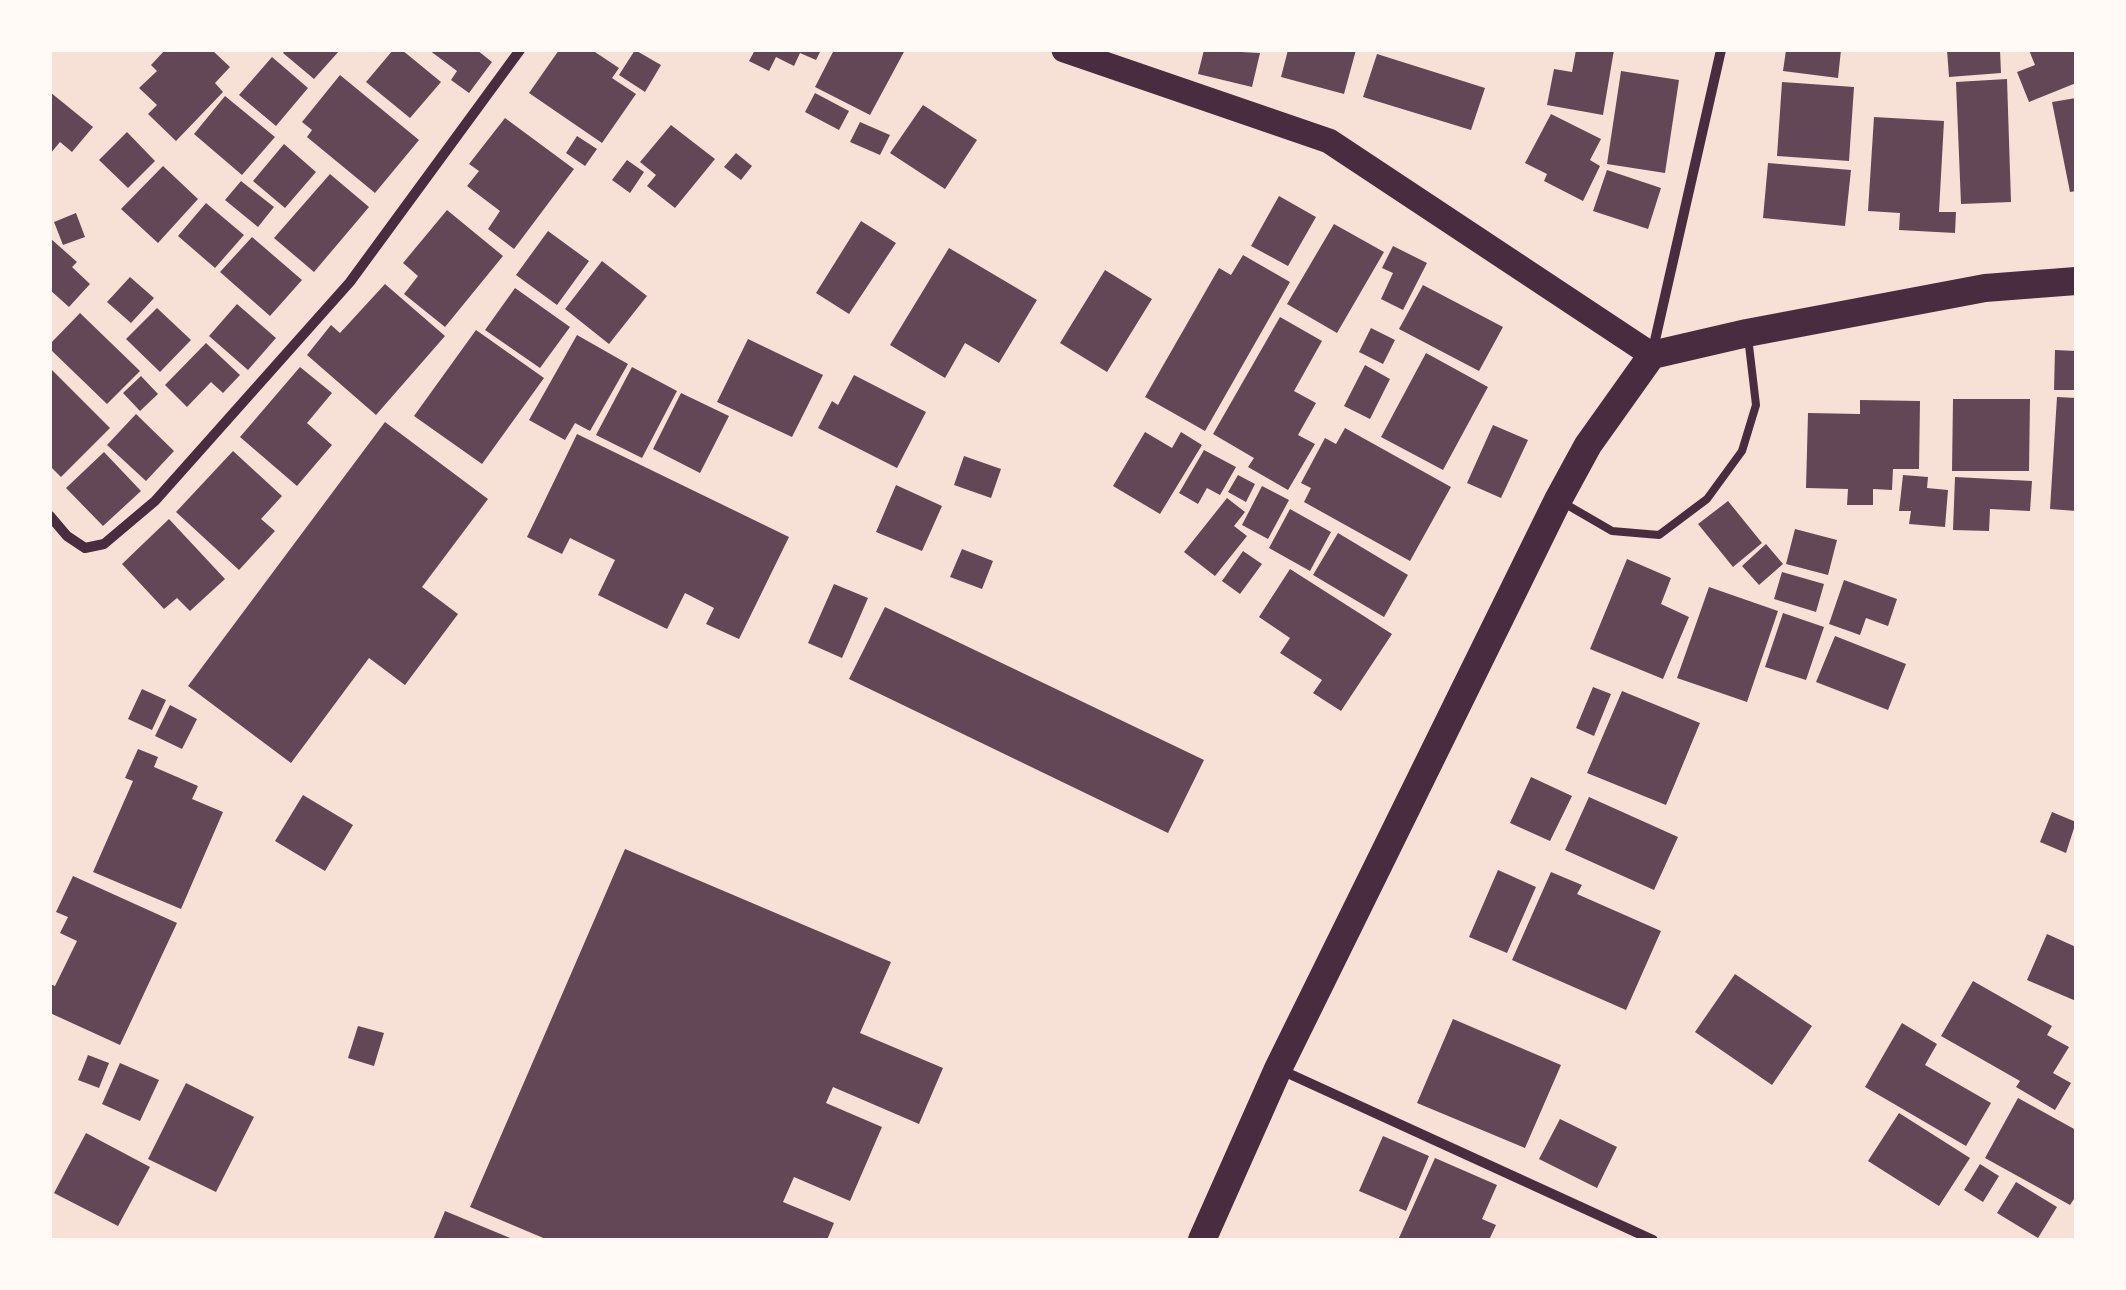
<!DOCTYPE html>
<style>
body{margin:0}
#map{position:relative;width:2126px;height:1290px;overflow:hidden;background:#f7e1d7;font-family:"Public Sans",sans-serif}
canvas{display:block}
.frame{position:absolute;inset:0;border:52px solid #fffaf5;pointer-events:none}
</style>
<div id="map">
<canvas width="2126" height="1290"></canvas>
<div class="frame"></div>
</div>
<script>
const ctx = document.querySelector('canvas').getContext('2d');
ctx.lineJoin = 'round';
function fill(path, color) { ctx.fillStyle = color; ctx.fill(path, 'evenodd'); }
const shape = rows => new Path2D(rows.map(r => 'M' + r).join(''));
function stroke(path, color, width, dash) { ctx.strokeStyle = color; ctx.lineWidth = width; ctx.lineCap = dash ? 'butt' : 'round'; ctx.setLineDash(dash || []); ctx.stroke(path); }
fill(shape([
 [165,50,212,50,230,67,215,83,223,92,176,141,148,114,157,105,139,88,157,71,151,65],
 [285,50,340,50,314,79,283,53],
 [393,50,402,50,441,82,410,118,366,82],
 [429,50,477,50,492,62,469,93,451,80,457,71],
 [559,50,592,50,619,68,612,78,636,94,602,143,529,93],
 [635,50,661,65,645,92,619,75],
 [755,50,821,50,816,60,800,53,794,66,776,57,769,71,749,61],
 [834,50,905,50,870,115,815,87],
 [1204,50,1260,53,1252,87,1198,74],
 [1288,50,1356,50,1344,94,1281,77],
 [1576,50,1614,50,1603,115,1547,105,1554,69,1572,72],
 [1786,50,1841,50,1838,78,1783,71],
 [1947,50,2000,50,2001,73,1949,77],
 [2029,50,2076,50,2076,83,2029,102,2017,72,2035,65],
 [1377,54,1485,88,1471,130,1363,97],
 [272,57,308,88,276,126,239,95],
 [1621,71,1679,80,1665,173,1607,164],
 [340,75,419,140,375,193,307,137,312,130,302,122],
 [2007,79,2011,202,1961,204,1956,82],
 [1782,82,1854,87,1849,161,1777,156],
 [50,92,93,127,72,152,60,142,50,154],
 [815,93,849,111,839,130,805,112],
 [225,96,275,137,242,175,194,134],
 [2076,98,2076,191,2070,192,2052,102],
 [923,105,977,140,945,189,890,153],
 [1551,114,1601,139,1590,160,1600,166,1583,201,1544,181,1547,174,1525,163],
 [1874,117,1944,121,1939,212,1956,212,1955,233,1899,230,1900,213,1868,211],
 [505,118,574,169,514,249,488,229,500,211,467,186,479,171,469,164],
 [860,122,890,135,880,155,850,142],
 [671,125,715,159,675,208,647,186,656,175,640,162],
 [127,132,155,161,128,188,99,160],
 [577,136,597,149,585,166,566,153],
 [284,144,316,172,285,208,253,181],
 [736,153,752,166,741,180,724,167],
 [627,160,644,172,630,193,612,180],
 [1768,163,1851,170,1845,226,1763,218],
 [163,166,198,199,158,243,121,209],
 [1607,170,1661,188,1648,229,1593,211],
 [330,174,369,207,314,272,274,238],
 [241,181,274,207,258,227,225,200],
 [1279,196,1316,217,1288,266,1251,246],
 [206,203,244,235,215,268,178,236],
 [447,210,503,256,445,327,404,294,418,276,403,263],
 [76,213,85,237,63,245,54,222],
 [861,221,896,243,849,314,816,293],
 [1334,224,1384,252,1337,333,1287,304],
 [548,231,589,261,557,305,516,275],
 [252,237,302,280,270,316,220,272],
 [50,238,77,262,72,267,90,284,69,307,50,290],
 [1393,246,1427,263,1403,310,1381,299,1393,273,1382,268],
 [949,248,1037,300,999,363,965,343,945,378,890,345],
 [1243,255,1290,282,1205,431,1145,397,1219,268,1231,275],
 [602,261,647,296,609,344,565,309],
 [1105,270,1152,299,1107,372,1060,343],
 [130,277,154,298,131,323,107,302],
 [385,284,445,336,376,415,307,355,331,325,340,333],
 [1423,285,1503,327,1479,371,1399,329],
 [515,288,570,327,540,368,485,330],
 [237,304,276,338,248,370,209,336],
 [157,308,191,340,160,372,126,339],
 [80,313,140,371,107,404,50,349,50,344],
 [1280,317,1322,341,1294,391,1316,403,1298,435,1315,444,1288,490,1248,467,1254,458,1213,434],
 [1371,328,1395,340,1383,364,1359,352],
 [476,330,544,378,482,464,414,416],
 [577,335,628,364,590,431,575,423,565,440,529,420],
 [748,339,823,375,792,437,717,402],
 [206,343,240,375,223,393,211,382,187,407,165,385],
 [2055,350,2076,351,2076,390,2054,390],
 [1426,353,1488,387,1443,470,1381,437],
 [1365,365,1390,379,1370,419,1344,406],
 [300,367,332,393,307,423,332,445,297,486,240,437],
 [632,367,677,391,642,458,596,435],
 [50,368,110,428,61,477,50,466],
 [854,375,926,412,897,468,818,428,832,401,838,405],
 [141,376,158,394,140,411,123,393],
 [681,393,729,416,700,473,653,449],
 [2057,397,2076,398,2076,511,2050,509],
 [1953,399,2030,399,2029,471,1952,471],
 [1860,400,1920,401,1919,469,1893,469,1892,490,1873,489,1873,505,1847,505,1848,489,1806,488,1808,413,1860,414],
 [136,414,174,451,146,481,107,445],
 [385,422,488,499,422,587,458,614,405,685,369,658,291,763,188,686],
 [1493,425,1528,440,1501,498,1467,483],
 [1345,428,1451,487,1410,561,1304,502,1311,488,1301,483,1325,438,1336,444],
 [1145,432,1172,448,1181,432,1202,445,1160,514,1113,486],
 [577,434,789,537,739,639,706,624,714,608,685,593,667,629,598,595,615,560,570,538,562,554,527,537],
 [1204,450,1236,467,1220,495,1207,488,1198,504,1179,493],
 [233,451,282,496,261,519,275,531,239,570,176,512],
 [104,452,141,491,103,526,66,488],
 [964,456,1001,469,991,498,954,485],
 [1238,475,1255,484,1246,502,1228,492],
 [1903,475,1928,477,1927,488,1948,490,1945,527,1909,524,1911,511,1899,511],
 [1955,477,2032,481,2030,511,1990,509,1989,531,1953,530],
 [896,485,942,506,922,551,876,532],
 [1262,486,1289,500,1268,539,1242,525],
 [1227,498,1245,512,1234,526,1247,536,1215,576,1184,552],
 [1728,501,1762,543,1733,567,1698,524],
 [1290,509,1331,532,1310,571,1269,548],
 [169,519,225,579,190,611,177,598,164,609,122,564],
 [1795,529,1837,540,1828,575,1786,564],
 [1338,533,1408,575,1384,617,1313,575],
 [1766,544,1783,564,1759,585,1742,566],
 [962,549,993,561,982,589,950,577],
 [1243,551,1262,564,1240,594,1222,581],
 [1627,559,1671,578,1661,604,1689,617,1663,679,1590,649],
 [1290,569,1392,634,1341,711,1313,693,1322,680,1280,653,1290,638,1259,617],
 [1782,572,1824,584,1816,612,1774,599],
 [1844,580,1897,599,1888,626,1866,618,1860,635,1829,624],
 [834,584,868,598,842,658,808,643],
 [1709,587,1778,611,1747,702,1677,678],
 [885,607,1204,760,1168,833,849,679],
 [1783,613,1824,627,1806,680,1765,667],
 [1835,636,1906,664,1888,710,1816,682],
 [1593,687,1611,694,1594,736,1576,728],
 [142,689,166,700,152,730,128,719],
 [1622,691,1700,723,1666,805,1587,773],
 [170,705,197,719,182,749,155,736],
 [138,749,158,757,154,767,198,786,192,799,223,812,181,909,93,872,133,781,125,778],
 [1531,777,1572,796,1550,841,1510,823],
 [303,795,353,825,325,871,275,841],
 [1589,797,1678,837,1654,890,1565,850],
 [2052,812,2076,822,2066,853,2040,842],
 [625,849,891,962,860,1033,943,1068,919,1124,833,1087,826,1103,882,1127,850,1201,794,1177,783,1202,834,1223,827,1240,548,1240,470,1207],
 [1498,870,1536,887,1507,953,1469,937],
 [1551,872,1582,885,1577,894,1661,931,1626,1010,1512,960],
 [73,876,177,923,120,1045,50,1013,50,984,55,986,77,941,60,933,68,917,56,912],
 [2047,934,2076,947,2076,1001,2027,980],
 [1735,974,1812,1026,1772,1085,1695,1032],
 [1973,981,2052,1026,2047,1035,2069,1047,2053,1073,2071,1083,2055,1110,2016,1087,2020,1081,1941,1036],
 [1453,1019,1561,1065,1525,1148,1417,1103],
 [1902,1023,1937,1044,1925,1065,1991,1103,1966,1146,1865,1087],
 [358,1026,384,1033,374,1066,348,1058],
 [88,1055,109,1063,99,1088,78,1080],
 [120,1063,159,1080,140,1121,102,1104],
 [186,1083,254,1117,216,1192,148,1159],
 [2018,1098,2076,1130,2076,1196,2070,1205,1985,1158],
 [1899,1113,1970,1158,1939,1206,1868,1161],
 [1560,1119,1617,1147,1597,1188,1539,1159],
 [86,1133,150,1167,118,1226,54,1193],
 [1383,1136,1429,1156,1406,1211,1359,1191],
 [1435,1158,1497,1185,1482,1219,1496,1225,1489,1240,1398,1240],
 [1980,1164,1999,1176,1983,1202,1964,1190],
 [2016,1182,2057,1207,2038,1238,1997,1213],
 [445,1211,515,1240,433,1240]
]), '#644757');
stroke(shape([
 [1562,502,1612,531,1659,535,1707,499,1742,451,1756,405,1748,337]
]), '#4a2c40', 8);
stroke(shape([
 [1653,349,1721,50],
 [50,516,67,536,85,548,104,544,155,501,350,282,520,50],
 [1281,1070,1653,1240]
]), '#4a2c40', 10);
stroke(shape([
 [1064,50,1329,141,1652,355]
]), '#4a2c40', 25);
stroke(shape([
 [1202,1240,1278,1069,1558,500,1588,445,1652,355,1747,333,1985,288,2076,281]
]), '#4a2c40', 28);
</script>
